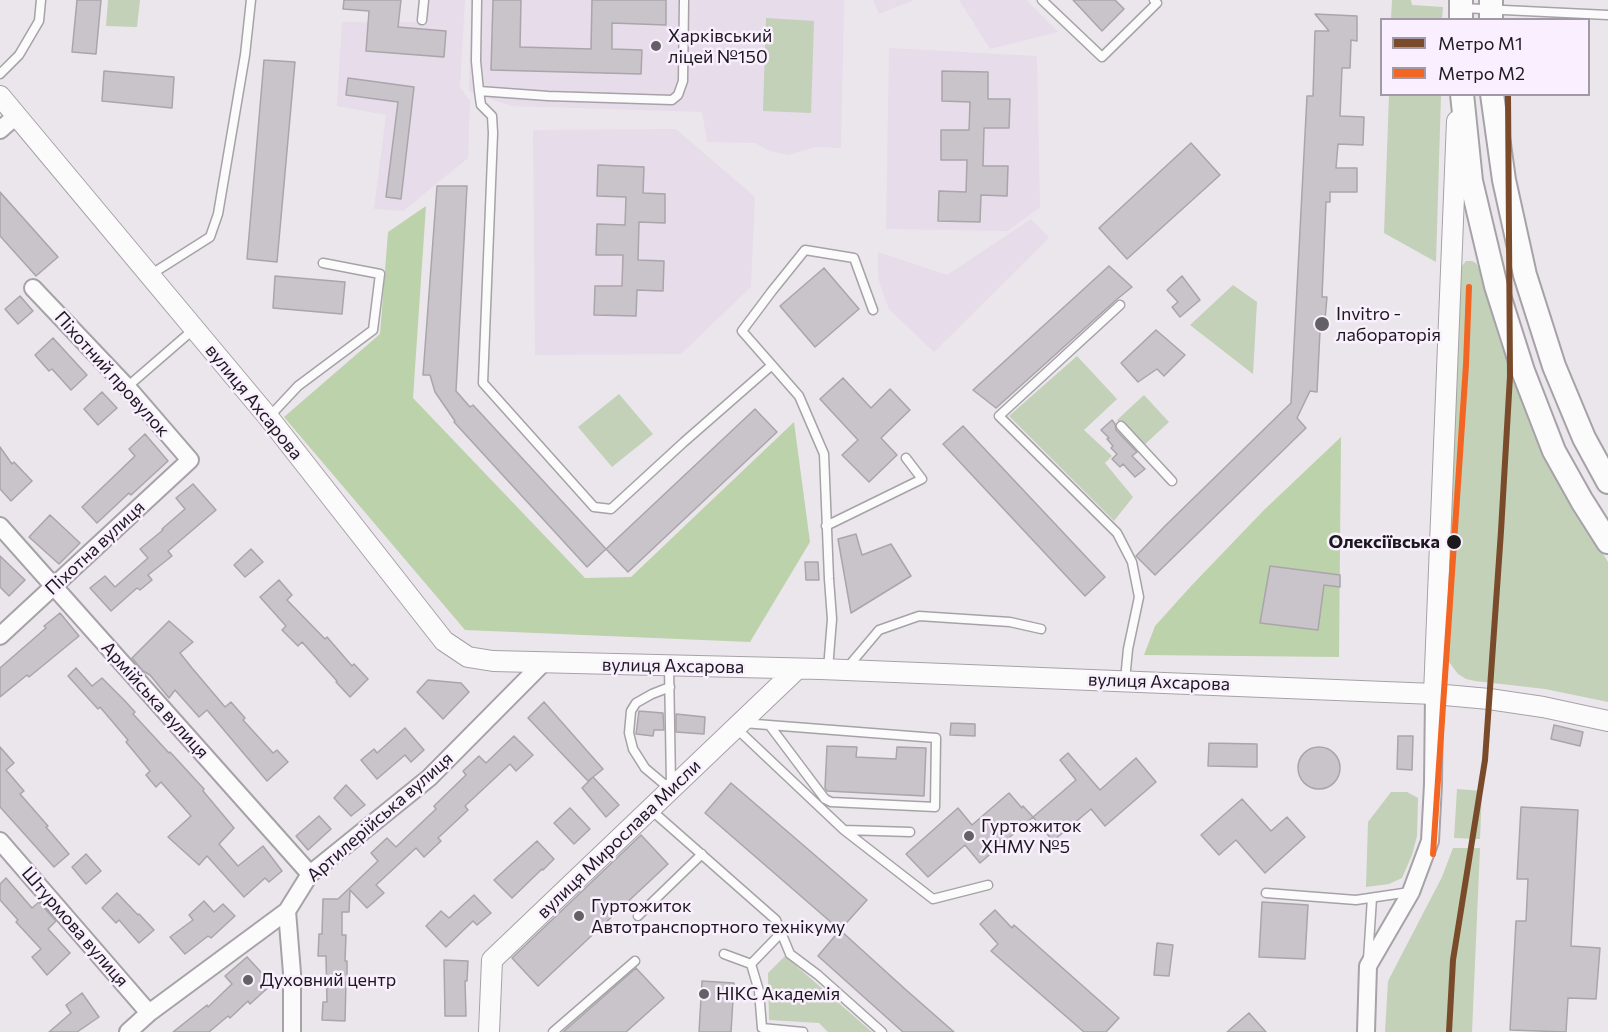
<!DOCTYPE html>
<meta charset="utf-8">
<style>
body{margin:0}
#map{position:relative;width:1608px;height:1032px;overflow:hidden;background:#ebe6ec;font-family:Commissioner,sans-serif}
canvas{display:block}
.legend{position:absolute;left:1380px;top:18px;width:210px;height:78px;box-sizing:border-box;background:#faeffe;border:2px solid #a199a4;margin:0;padding:8px 10px;list-style:none;font-size:18px;color:#1c191e}
.legend li{display:flex;align-items:center;gap:12px;height:30px}
.legend b{width:30px;border:2px solid #a199a4}
</style>
<div id="map">
<canvas width="1608" height="1032"></canvas>
<ul class="legend">
<li><b style="height:8px;background:#7a4b2a"></b>Метро M1</li>
<li><b style="height:8px;background:#f26522"></b>Метро M2</li>
</ul>
</div>
<script>
const ctx = document.querySelector('canvas').getContext('2d');
ctx.lineJoin = 'round';
function fill(path, color) { ctx.fillStyle = color; ctx.fill(path, 'evenodd'); }
const shape = rows => new Path2D(rows.map(r => 'M' + r).join(''));
function stroke(path, color, width, dash) { ctx.strokeStyle = color; ctx.lineWidth = width; ctx.lineCap = dash ? 'butt' : 'round'; ctx.setLineDash(dash || []); ctx.stroke(path); }
function drawText(font, color, halo, rows, align = 'center') {
  ctx.font = font + ' Commissioner,sans-serif'; ctx.lineWidth = 5; ctx.setLineDash([]); ctx.textBaseline = 'middle'; ctx.strokeStyle = halo; ctx.fillStyle = color; for (const [text, x, y, turn = 0] of rows) {
    ctx.save(); ctx.translate(x, y); ctx.rotate((+turn || 0) * Math.PI / 180); ctx.textAlign = isNaN(turn) ? turn : align; if (halo) ctx.strokeText(text, 0, 0); ctx.fillText(text, 0, 0); ctx.restore();
  }
}
fill(shape([
 [429,0,465,0,460,87,470,101,468,158,403,211,374,209,386,115,337,106,342,22,427,22],
 [471,0,844,0,841,148,815,147,789,155,770,151,755,143,707,142,702,112,511,106,469,91],
 [873,0,914,0,879,14],
 [959,0,1026,0,1058,32,990,49],
 [889,48,1037,56,1040,207,1008,231,886,229],
 [676,129,755,197,751,287,681,354,535,355,533,130],
 [1031,219,1049,238,934,352,889,309,878,278,878,252,947,275]
]), '#e6dcea');
fill(shape([
 [108,0,140,0,137,27,106,26],
 [1392,0,1411,0,1412,5,1443,7,1442,19,1391,19],
 [766,18,814,21,811,113,763,111],
 [1389,95,1441,95,1436,262,1384,233],
 [1466,261,1472,261,1476,263,1479,269,1500,342,1555,476,1608,562,1608,702,1545,689,1475,681,1466,679,1458,674,1449,662,1445,644,1461,276,1462,266],
 [1233,285,1257,302,1253,374,1190,325],
 [1077,356,1117,399,1084,430,1112,456,1105,463,1133,497,1114,521,1009,416],
 [619,394,653,434,612,467,578,427],
 [1144,395,1169,422,1142,447,1117,420],
 [1457,789,1482,791,1480,839,1454,838],
 [1391,792,1407,792,1418,798,1417,836,1412,855,1402,878,1389,884,1366,887,1368,822],
 [1453,848,1480,848,1472,1032,1385,1032,1388,981,1442,877],
 [785,956,872,1032,828,1032,819,1023,769,1020,768,973]
]), '#c2d1b7');
fill(shape([
 [426,206,413,398,585,578,631,577,794,422,810,542,750,642,465,630,284,417,380,334,388,232],
 [1341,437,1339,657,1144,655,1155,626,1192,585,1264,510]
]), '#bcd2ab');
const building = shape([
 [77,0,101,0,96,54,72,52,77,0],
 [344,0,401,0,398,27,446,31,444,57,366,51,369,11,343,9,344,0],
 [493,0,521,0,520,47,591,49,592,0,666,0,666,25,612,23,612,49,642,50,641,74,491,70,493,0],
 [1073,0,1115,0,1124,9,1102,31,1073,0],
 [1315,14,1357,16,1357,41,1351,40,1350,68,1342,68,1340,116,1364,117,1363,145,1338,144,1336,168,1357,168,1357,192,1330,192,1330,202,1326,202,1322,297,1327,297,1324,331,1320,331,1317,392,1310,391,1297,418,1306,428,1155,575,1136,556,1165,526,1291,403,1307,96,1313,96,1315,31,1329,31,1315,14],
 [264,60,295,62,277,262,247,259,264,60],
 [104,71,174,77,172,108,102,101,104,71],
 [942,71,988,72,988,99,1010,99,1009,128,984,128,983,166,1008,166,1007,196,981,195,980,222,938,221,939,191,966,192,967,160,941,160,941,130,969,130,970,102,942,101,942,71],
 [348,78,414,87,401,199,386,197,398,102,346,95,348,78],
 [1191,143,1220,175,1127,259,1099,228,1191,143],
 [598,165,644,167,643,193,665,194,665,223,639,222,638,260,664,261,663,291,637,290,636,316,594,315,595,286,622,286,623,255,596,255,597,224,625,225,626,197,597,196,598,165],
 [437,186,467,186,456,391,470,407,473,405,606,549,587,567,454,422,455,421,435,392,430,375,423,375,437,186],
 [0,192,58,257,36,276,0,236,0,192],
 [1109,266,1132,287,1116,300,996,408,973,390,1109,266],
 [824,268,859,309,815,347,780,306,824,268],
 [275,276,345,282,342,314,273,308,275,276],
 [1182,276,1200,300,1180,317,1172,307,1178,302,1167,290,1182,276],
 [20,296,33,311,18,324,5,309,20,296],
 [1156,330,1185,355,1164,376,1157,369,1138,382,1121,363,1156,330],
 [53,338,87,375,71,390,52,369,49,371,35,355,53,338],
 [843,378,871,408,890,389,910,410,881,438,897,455,869,482,842,455,858,440,820,399,843,378],
 [102,392,117,408,98,425,84,409,102,392],
 [755,409,777,432,628,572,606,549,755,409],
 [1112,420,1115,424,1116,430,1137,452,1132,456,1145,469,1135,477,1123,464,1120,467,1112,459,1117,454,1111,448,1113,446,1107,439,1109,438,1101,430,1112,420],
 [963,426,1105,577,1085,596,943,444,963,426],
 [145,434,168,461,131,495,129,493,97,523,82,507,135,456,129,449,145,434],
 [0,447,12,464,14,462,32,481,11,501,0,489,0,447],
 [193,484,216,510,168,551,172,556,148,575,152,580,140,590,137,588,111,611,90,588,105,576,115,587,148,558,140,549,163,530,162,529,185,509,176,498,193,484],
 [50,515,80,543,59,564,29,537,50,515],
 [856,534,862,555,891,544,911,576,851,613,838,539,856,534],
 [251,549,263,562,245,577,234,565,251,549],
 [0,556,25,580,9,596,0,587,0,556],
 [805,562,818,562,819,580,806,580,805,562],
 [1270,566,1340,575,1340,587,1324,585,1318,630,1260,623,1270,566],
 [279,580,292,595,287,600,325,639,327,637,352,666,354,664,368,679,350,697,336,682,337,681,302,642,298,646,282,630,286,626,260,597,279,580],
 [60,613,79,636,29,677,27,675,0,697,0,668,46,628,44,626,60,613],
 [169,621,193,642,180,653,192,668,225,707,231,702,245,718,243,720,273,753,277,750,288,762,267,781,207,710,199,717,175,690,169,698,150,675,143,671,132,658,169,621],
 [76,668,92,686,102,678,125,701,135,712,133,714,169,753,170,752,204,789,203,791,234,828,219,844,238,866,263,846,282,871,269,882,265,878,244,897,207,856,199,865,168,837,191,816,161,782,156,787,146,775,150,771,126,742,128,740,100,707,98,709,68,676,76,668],
 [428,680,461,683,469,692,443,719,417,692,428,680],
 [544,702,603,769,588,781,528,718,544,702],
 [639,711,663,713,664,730,654,730,653,736,636,734,639,711],
 [676,714,705,717,704,734,676,732,676,714],
 [951,723,975,724,975,736,950,735,951,723],
 [1554,725,1583,732,1580,746,1551,739,1554,725],
 [405,728,424,750,411,762,405,755,377,779,361,760,374,749,377,753,405,728],
 [514,736,533,755,516,771,510,764,465,806,468,810,438,838,441,841,424,857,416,848,376,885,384,893,367,908,350,890,349,912,342,912,342,935,346,935,345,961,347,961,347,982,346,982,345,1021,322,1020,323,1002,327,1002,326,956,318,956,319,934,322,934,323,899,338,899,378,861,371,853,387,838,396,847,436,809,434,806,466,775,463,771,479,756,486,763,514,736],
 [1398,736,1413,736,1412,770,1397,769,1398,736],
 [1209,743,1257,744,1257,767,1208,766,1209,743],
 [827,746,857,747,856,757,896,759,897,747,926,748,924,796,827,791,825,788,827,746],
 [0,747,14,763,6,770,24,791,20,794,48,826,46,827,69,854,54,867,0,807,0,747],
 '1298 768a21 21 0 1 1 42 0a21 21 0 1 1-42 0Z',
 [1068,753,1100,790,1136,758,1156,782,1105,826,1091,809,1053,841,1033,817,1076,780,1060,760,1068,753],
 [593,777,619,805,606,817,582,788,593,777],
 [731,783,867,900,840,930,705,813,731,783],
 [346,785,365,805,351,816,334,798,346,785],
 [1009,793,1022,808,1023,806,1033,817,980,863,965,845,928,877,906,854,958,808,972,825,1009,793],
 [1242,799,1271,831,1287,817,1305,837,1265,873,1236,840,1219,855,1201,835,1242,799],
 [1521,807,1578,810,1571,946,1600,948,1596,999,1568,998,1566,1032,1510,1030,1516,921,1526,921,1528,879,1517,879,1521,807],
 [570,808,590,829,574,844,554,823,570,808],
 [319,816,331,829,308,850,296,836,319,816],
 [641,835,668,864,538,986,512,958,641,835],
 [537,841,554,859,543,870,542,869,512,898,494,880,537,841],
 [86,854,101,871,86,884,72,867,86,854],
 [6,878,32,908,39,902,56,921,48,929,70,953,47,975,32,957,41,949,16,922,18,920,0,900,0,884,6,878],
 [117,893,138,915,139,914,154,930,139,943,119,920,116,923,102,908,117,893],
 [474,895,491,913,477,925,473,921,446,947,426,926,441,911,449,918,474,895],
 [204,901,214,912,223,904,235,916,211,938,208,936,185,954,170,937,193,920,189,915,204,901],
 [1262,902,1308,905,1305,959,1259,957,1262,902],
 [995,910,1012,928,1014,925,1119,1018,1106,1032,1084,1032,991,951,998,944,980,924,995,910],
 [840,930,905,989,954,1032,903,1032,818,956,840,930],
 [1157,943,1173,945,1169,976,1154,975,1157,943],
 [247,957,272,984,250,1004,248,1001,230,1018,228,1016,209,1032,173,1032,207,1005,208,1007,232,984,225,976,247,957],
 [444,960,468,961,467,981,465,981,466,1016,445,1016,444,960],
 [636,968,664,998,626,1032,563,1032,636,968],
 [702,981,734,983,731,1032,699,1032,702,981],
 [82,993,99,1017,77,1032,49,1032,71,1013,66,1005,82,993],
 [1249,1013,1266,1032,1227,1032,1249,1013]
]);
fill(building, '#c8c4c9');
stroke(building, '#a9a5aa', 1.5);
const service = shape([
 [477,0,476,61,479,91,548,96,672,100,678,95,683,81,684,0],
 [1042,0,1102,57,1157,3,1154,0],
 [1462,8,1608,15],
 [422,20,424,0],
 [0,74,19,55,39,21,41,0],
 [479,91,481,105,492,116,493,133,483,383,594,507,611,509,684,442,772,365],
 [150,275,210,237,218,214,245,55,251,0],
 [1120,305,999,416,1117,533,1132,562,1139,597,1128,649,1125,680],
 [127,387,194,329],
 [269,417,298,386,373,330,380,274,323,263],
 [1121,426,1172,481],
 [826,526,922,479,906,458],
 [669,666,671,785],
 [847,668,879,630,919,616,1010,622,1041,629],
 [828,669,832,619,829,579,824,454,799,396,742,331,772,291,805,250,854,258,873,310],
 [670,687,652,694,636,703,631,711,629,733,633,749,645,768,670,789],
 [743,723,936,738,935,807,831,802,825,799,770,726],
 [736,728,844,830,933,899,988,885],
 [650,809,776,920,790,954,818,975,882,1032],
 [844,830,910,832],
 [1266,893,1356,900,1410,892],
 [638,916,702,854],
 [724,954,751,964,759,991,762,1028,803,1032],
 [1368,959,1372,898],
 [751,964,782,932],
 [553,1032,635,961]
]);
const minor = shape([
 [0,130,17,115],
 [0,526,310,874],
 [0,636,190,460,127,387,33,288],
 [0,841,149,1013],
 [287,911,292,973,292,1032],
 [128,1032,149,1013,287,911,310,874,429,778,544,662],
 [1366,1032,1368,966,1411,892,1430,841,1433,784,1434,694]
]);
const tertiary = shape([
 [0,96,269,418,444,641,468,657,493,661,821,669,1434,694,1489,699,1543,707,1608,721],
 [1434,694,1457,121],
 [489,1032,492,960,797,669]
]);
const secondary = shape([
 [1461,20,1461,0],
 [1491,20,1491,0],
 [1462,94,1471,181,1496,286,1523,371,1554,451,1582,501,1608,542],
 [1492,94,1504,180,1525,275,1554,366,1584,438,1608,482]
]);
stroke(service, '#a6a2a7', 11);
stroke(minor, '#a6a2a7', 20);
stroke(tertiary, '#a6a2a7', 22);
stroke(secondary, '#a6a2a7', 26);
stroke(service, '#fcfbfc', 8);
stroke(minor, '#fcfbfc', 16);
stroke(tertiary, '#fcfbfc', 20);
stroke(secondary, '#fcfbfc', 22);
stroke(shape([
 [1449,1032,1453,960,1485,760,1501,531,1510,376,1508,94]
]), '#7a4b2a', 6);
stroke(shape([
 [1433,854,1466,365,1469,287]
]), '#f26522', 6);
for (const [x, y, r, color] of [
 [656,46,6,"#646166"],
 [1322,324,8,"#646166"],
 [1454,542,8,"#1c191e"],
 [969,836,6,"#646166"],
 [579,916,6,"#646166"],
 [248,980,6,"#646166"],
 [704,994,6,"#646166"]
]) { const dot = new Path2D(); dot.arc(x, y, r, 0, 2 * Math.PI); ctx.fillStyle = color; ctx.fill(dot); stroke(dot, '#faeffe', 2); }
drawText('18px', '#1c191e', '#faeffe', [
 ["Харківський",668,36],
 ["ліцей №150",668,57],
 ["Invitro -",1336,314],
 ["лабораторія",1336,335],
 ["Гуртожиток",981,826],
 ["ХНМУ №5",981,847],
 ["Гуртожиток",591,906],
 ["Автотранспортного технікуму",591,927],
 ["Духовний центр",260,980],
 ["НІКС Академія",716,994]
], 'left');
drawText('18px', '#1c191e', '#faeffe', [
 ["Піхотний провулок",112,374,48],
 ["вулиця Ахсарова",254,402,51],
 ["Піхотна вулиця",95,548,-43],
 ["вулиця Ахсарова",673,666,1],
 ["вулиця Ахсарова",1159,682,2],
 ["Армійська вулиця",155,700,48],
 ["Артилерійська вулиця",380,817,-41],
 ["вулиця Мирослава Мисли",619,839,-44],
 ["Штурмова вулиця",75,927,49]
]);
drawText('bold 18px', '#1c191e', '#faeffe', [
 ["Олексіївська",1440,542]
], 'right');
</script>
